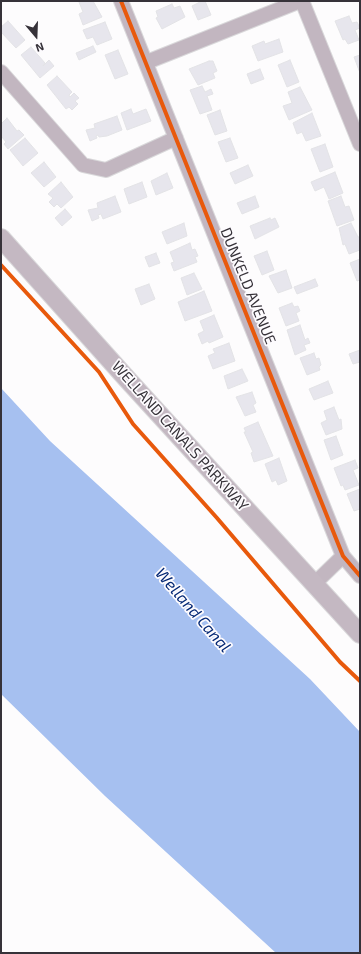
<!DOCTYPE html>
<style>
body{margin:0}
#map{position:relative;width:361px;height:954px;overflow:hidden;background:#fdfcfd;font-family:"Exo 2",sans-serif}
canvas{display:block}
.frame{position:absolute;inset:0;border:2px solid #363239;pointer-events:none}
.north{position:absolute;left:16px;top:16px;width:40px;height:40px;-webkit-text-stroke:3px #fdfbfe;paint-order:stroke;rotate:161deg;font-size:11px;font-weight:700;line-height:16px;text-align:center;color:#363239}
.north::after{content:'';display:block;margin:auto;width:14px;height:18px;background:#363239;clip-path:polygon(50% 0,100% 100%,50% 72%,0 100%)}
</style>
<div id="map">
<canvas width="361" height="954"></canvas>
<div class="frame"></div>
<div class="north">N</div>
</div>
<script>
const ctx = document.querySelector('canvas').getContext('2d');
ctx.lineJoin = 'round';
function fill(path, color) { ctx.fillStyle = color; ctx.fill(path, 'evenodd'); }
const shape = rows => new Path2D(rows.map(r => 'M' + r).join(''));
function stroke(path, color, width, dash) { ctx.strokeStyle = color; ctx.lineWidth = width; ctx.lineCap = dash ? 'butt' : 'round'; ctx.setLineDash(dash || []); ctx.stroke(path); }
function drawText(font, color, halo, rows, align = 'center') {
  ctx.font = font + ' "Exo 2",sans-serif'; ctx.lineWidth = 3.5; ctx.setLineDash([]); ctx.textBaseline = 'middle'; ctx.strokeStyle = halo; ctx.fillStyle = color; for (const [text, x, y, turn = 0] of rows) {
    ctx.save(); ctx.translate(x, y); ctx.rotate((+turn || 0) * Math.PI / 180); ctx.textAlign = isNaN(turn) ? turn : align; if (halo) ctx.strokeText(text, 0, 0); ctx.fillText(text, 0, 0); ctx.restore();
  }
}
fill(shape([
 [1,388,50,441,310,679,360,732,360,953,276,953,105,796,1,694]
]), '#a6c0f0');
const building = shape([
 [93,1,102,17,83,25,79,14,83,12,79,2,93,1],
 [202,1,205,1,211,15,198,20,192,6,202,1],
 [172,4,174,8,180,6,185,17,162,29,156,18,158,17,156,11,172,4],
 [349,16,352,23,357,22,360,28,355,30,359,40,348,44,345,39,343,40,335,21,349,16],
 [8,21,25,40,16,48,1,32,1,27,8,21],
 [105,22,112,39,97,45,93,37,87,39,83,30,105,22],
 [279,39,283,52,258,61,252,46,264,41,265,44,279,39],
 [93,46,96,52,79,60,76,53,93,46],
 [31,47,45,63,43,66,49,60,54,66,40,78,21,55,31,47],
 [118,50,128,74,115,79,105,55,118,50],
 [360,55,360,73,354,57,360,55],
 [290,60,299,82,287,87,278,65,290,60],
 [209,61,213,61,217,71,213,73,215,78,198,85,189,69,209,61],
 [260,69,264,79,251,84,247,74,260,69],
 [57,76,72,92,69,95,70,97,74,93,79,98,75,101,78,104,72,110,69,107,66,109,47,85,57,76],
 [202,86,205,92,211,89,213,94,207,96,212,110,200,114,190,90,202,86],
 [300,87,312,110,289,120,283,106,292,103,288,92,300,87],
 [131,109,133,114,146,109,151,121,127,130,121,113,131,109],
 [220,110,227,131,215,135,207,115,220,110],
 [312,113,321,136,306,141,302,132,297,134,293,123,312,113],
 [117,116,122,130,107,136,99,137,98,135,96,136,97,138,90,141,86,130,95,128,94,124,117,116],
 [7,118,17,131,19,130,24,135,8,149,4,144,6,142,1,136,1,124,7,118],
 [25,138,38,153,23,166,10,150,25,138],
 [230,138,238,158,226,162,218,142,230,138],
 [325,144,333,167,320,172,311,149,325,144],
 [44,162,56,177,44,187,31,173,44,162],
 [248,165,253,176,235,184,230,173,248,165],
 [335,172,343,193,329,199,324,187,315,191,311,182,335,172],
 [167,173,173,188,156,195,151,181,167,173],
 [61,182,73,197,61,208,57,204,54,207,49,202,53,198,48,194,61,182],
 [142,182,147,197,129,204,124,189,142,182],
 [115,196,121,212,103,219,101,214,98,215,99,218,92,221,88,210,98,208,97,203,115,196],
 [255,196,259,207,242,214,237,203,255,196],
 [341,196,345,207,349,206,354,220,337,226,328,201,341,196],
 [65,209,72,217,62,226,55,218,65,209],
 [270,218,271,220,275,218,279,227,255,239,250,226,270,218],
 [184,223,187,236,167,244,162,232,184,223],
 [351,223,358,237,360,237,360,250,349,254,345,244,343,245,339,228,351,223],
 [190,243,192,250,195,249,198,256,195,257,197,262,174,271,171,263,174,262,170,252,190,243],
 [267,251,274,270,262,275,254,256,267,251],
 [156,253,160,263,149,267,145,257,156,253],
 [360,259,360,280,357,281,350,263,360,259],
 [286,270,292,288,278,293,269,276,286,270],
 [194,273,202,289,187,295,181,278,194,273],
 [315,279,318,286,297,294,294,287,315,279],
 [149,284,155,299,141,305,135,289,149,284],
 [204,291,212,311,185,321,178,302,204,291],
 [292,303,294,307,298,306,300,311,296,313,299,321,286,326,279,308,292,303],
 [214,315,223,337,209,343,208,341,202,344,198,334,204,331,200,321,214,315],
 [300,325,305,340,308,338,310,343,304,345,306,350,295,355,287,330,300,325],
 [229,343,235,361,213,369,208,356,215,353,213,349,229,343],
 [360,350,360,362,353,364,349,354,360,350],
 [314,353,316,359,319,358,321,365,319,367,320,370,307,375,300,358,314,353],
 [242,369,248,381,228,389,224,376,242,369],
 [328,381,333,393,314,400,309,389,328,381],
 [252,392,256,403,253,405,256,412,245,416,236,397,252,392],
 [334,407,339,420,341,419,342,429,326,435,321,423,327,420,324,411,334,407],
 [258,422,273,456,254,462,251,453,253,452,244,432,246,432,244,428,258,422],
 [336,436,343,455,331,460,324,440,336,436],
 [279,458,287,481,278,485,276,480,272,482,265,464,279,458],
 [355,460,358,468,353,470,359,485,345,490,343,485,341,486,334,468,355,460],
 [360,489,360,509,354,511,347,494,360,489]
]);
fill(building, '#e7e6ed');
stroke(building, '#e3e3e6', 1);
const minor = shape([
 [121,1,343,556,360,576],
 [302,1,360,144],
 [147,62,300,1],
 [1,72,83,165,106,170,176,138],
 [314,584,343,556]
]);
const major = shape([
 [1,238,127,379,360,634]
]);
stroke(minor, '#d9d8da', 16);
stroke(major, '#d9d8da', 20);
stroke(minor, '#c2b6c0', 14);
stroke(major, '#c4b8c2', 18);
stroke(shape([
 [121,1,343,556,360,576],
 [1,265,99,372,133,424,217,518,340,662,360,681]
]), '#e8590c', 4);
drawText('15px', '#363239', '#fdfbfe', [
 ["DUNKELD AVENUE",248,286,68],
 ["WELLAND CANALS PARKWAY",180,436,48]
]);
drawText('italic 16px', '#032774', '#fdfbfe', [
 ["Welland Canal",193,610,49]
]);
</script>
